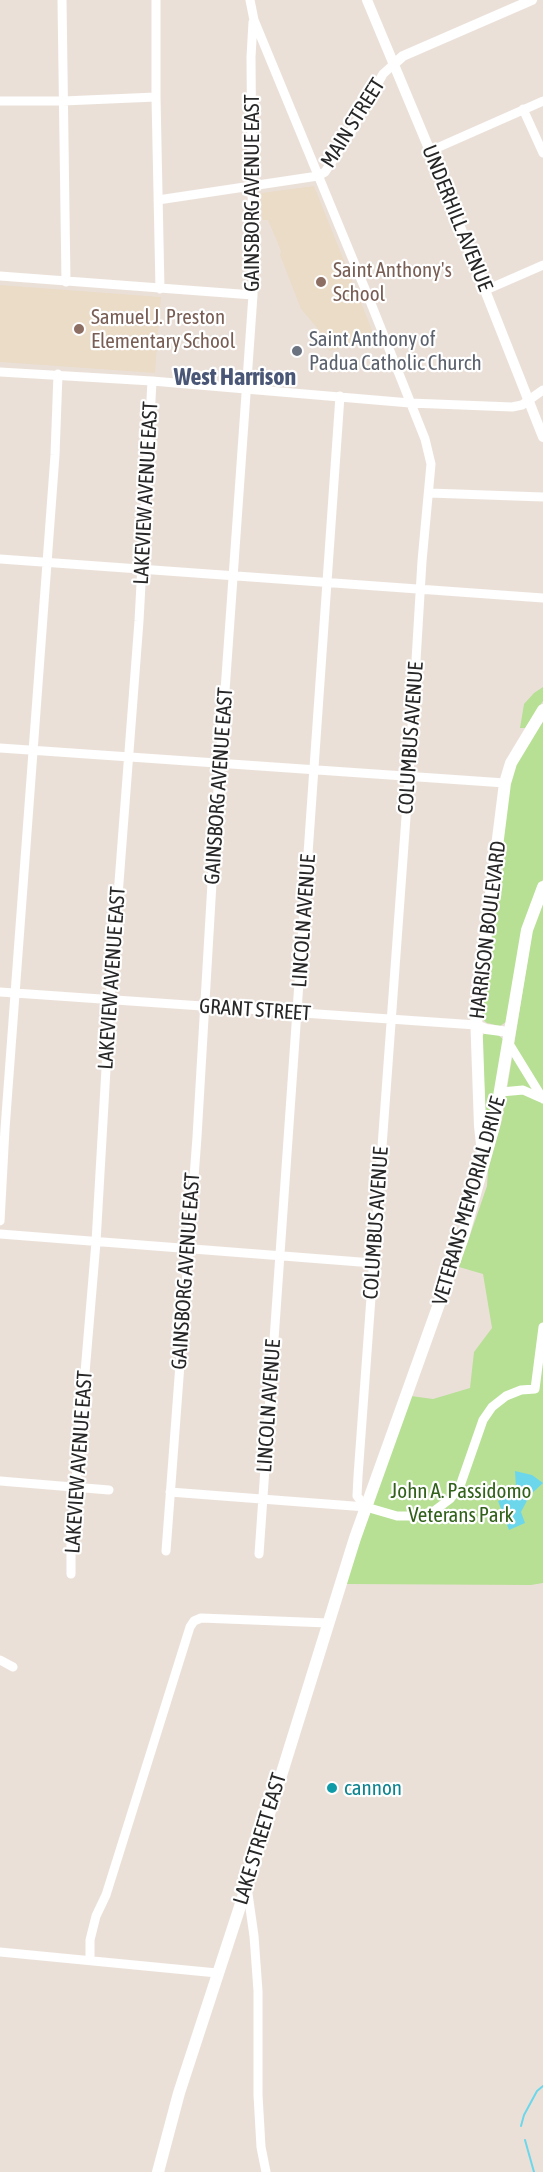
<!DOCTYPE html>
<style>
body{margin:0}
canvas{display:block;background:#eae0d8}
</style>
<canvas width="543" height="2172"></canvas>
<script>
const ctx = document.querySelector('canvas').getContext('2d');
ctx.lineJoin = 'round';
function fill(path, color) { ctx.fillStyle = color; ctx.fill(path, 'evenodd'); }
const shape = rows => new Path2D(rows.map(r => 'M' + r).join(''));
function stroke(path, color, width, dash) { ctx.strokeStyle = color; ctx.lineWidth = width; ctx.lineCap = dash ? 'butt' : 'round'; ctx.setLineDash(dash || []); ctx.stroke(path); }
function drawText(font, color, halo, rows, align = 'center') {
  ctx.font = font + ' "Asap Condensed",sans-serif'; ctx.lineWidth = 4.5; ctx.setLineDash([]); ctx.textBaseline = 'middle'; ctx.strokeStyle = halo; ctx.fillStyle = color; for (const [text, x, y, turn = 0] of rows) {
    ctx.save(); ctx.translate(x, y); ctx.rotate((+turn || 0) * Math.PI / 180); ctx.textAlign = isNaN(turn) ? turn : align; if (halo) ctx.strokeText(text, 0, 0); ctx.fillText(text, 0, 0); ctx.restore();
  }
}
fill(shape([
 [314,186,376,340,329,351,323,335,301,309,280,255,281,251,268,220,262,220,261,193],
 [0,285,161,297,155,373,0,362]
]), '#ebdcc8');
fill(shape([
 [543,687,543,701,525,728,520,728,524,704,534,693],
 [543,721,543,879,531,903,522,932,507,1018,506,1022,500,1026,487,1023,481,1018,493,912,498,905,505,853,502,848,511,778,515,766],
 [543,900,543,1583,531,1585,345,1584,411,1396,433,1399,470,1388,474,1352,492,1328,483,1274,459,1267,487,1186,488,1170,502,1120,533,927],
 [485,1033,498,1035,504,1040,499,1078,487,1128,486,1126,482,1036]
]), '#b7e095');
fill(shape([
 [515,1471,532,1475,543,1483,530,1495,521,1512,525,1523,509,1530,498,1501,513,1495,516,1488]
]), '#6cd7eb');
stroke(shape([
 [521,2126,524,2115,537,2091,543,2086],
 [525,2140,534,2172]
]), '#6cd7eb', 2);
stroke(shape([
 [62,0,66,282],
 [156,0,156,97,160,289],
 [250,0,254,20,370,301,425,439,431,464,422,561,409,776,358,1476,357,1496,366,1507],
 [0,101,63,101,156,97],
 [523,109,543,153],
 [430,151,543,101],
 [158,200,318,176,325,172,350,134,383,74,394,64],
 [0,276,253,295],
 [486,290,543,265],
 [0,372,152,381,410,403,512,407,522,405,543,390],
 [429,493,543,497],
 [0,559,543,598],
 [0,748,505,783],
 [0,992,476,1025],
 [508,1042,543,1099],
 [501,1092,523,1090,541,1098],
 [0,1221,5,1129,55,455,58,374],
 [0,1234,373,1263],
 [0,1481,109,1490],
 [170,1492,366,1507,397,1516,416,1516,434,1511,450,1499,460,1486,483,1420,492,1407,506,1396,521,1390,535,1389,543,1327],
 [166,1551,197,1137,215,832,253,295,251,57,253,22],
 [259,1554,340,396],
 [71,1574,71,1539,96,1242,110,1000,139,621,152,381],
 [0,1660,13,1667],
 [247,1887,254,1936,258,1991,258,2095,261,2147,266,2172],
 [0,1952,217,1973],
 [90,1960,90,1940,96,1916,106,1895,190,1627,194,1621,201,1618,328,1623]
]), '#fff', 9);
stroke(shape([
 [367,0,430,151,543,437],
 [394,64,403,56,532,0],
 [476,1025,486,1029,509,1032]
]), '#fff', 10);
stroke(shape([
 [483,1153,480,1126,476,1013,505,783,511,763,543,710],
 [158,2172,179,2093,247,1885,355,1538,463,1237,494,1126,527,930,543,887]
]), '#fff', 12);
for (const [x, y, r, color] of [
 [321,282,6,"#8d6e63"],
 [79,329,6,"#8d6e63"],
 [297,351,6,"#6b7280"],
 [332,1788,6,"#0f9aa8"]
]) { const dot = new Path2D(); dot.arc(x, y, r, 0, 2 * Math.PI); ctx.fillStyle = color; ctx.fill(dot); stroke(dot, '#fff', 2); }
drawText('21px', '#272727', '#fff', [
 ["MAIN STREET",353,123,-58],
 ["GAINSBORG AVENUE EAST",252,193,-90],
 ["UNDERHILL AVENUE",457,218,68],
 ["LAKEVIEW AVENUE EAST",146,493,-87],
 ["COLUMBUS AVENUE",411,738,-86],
 ["GAINSBORG AVENUE EAST",219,786,-86],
 ["LINCOLN AVENUE",304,921,-86],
 ["HARRISON BOULEVARD",488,930,-83],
 ["LAKEVIEW AVENUE EAST",112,978,-86],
 ["GRANT STREET",255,1010,4],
 ["VETERANS MEMORIAL DRIVE",469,1201,-74],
 ["COLUMBUS AVENUE",376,1223,-86],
 ["GAINSBORG AVENUE EAST",186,1271,-86],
 ["LINCOLN AVENUE",269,1406,-86],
 ["LAKEVIEW AVENUE EAST",79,1462,-86],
 ["LAKE STREET EAST",260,1839,-73]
]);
drawText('21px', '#785e54', '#fff', [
 ["Saint Anthony's",333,270],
 ["School",333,294],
 ["Samuel J. Preston",91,317],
 ["Elementary School",91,341]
], 'left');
drawText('21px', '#5b616d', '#fff', [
 ["Saint Anthony of",309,339],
 ["Padua Catholic Church",309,363]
], 'left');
drawText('21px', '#31611a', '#fff', [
 ["John A. Passidomo",461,1491],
 ["Veterans Park",461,1515]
]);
drawText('21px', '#0d838f', '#fff', [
 ["cannon",344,1788]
], 'left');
drawText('bold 24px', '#495676', '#fff', [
 ["West Harrison",235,377]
]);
</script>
